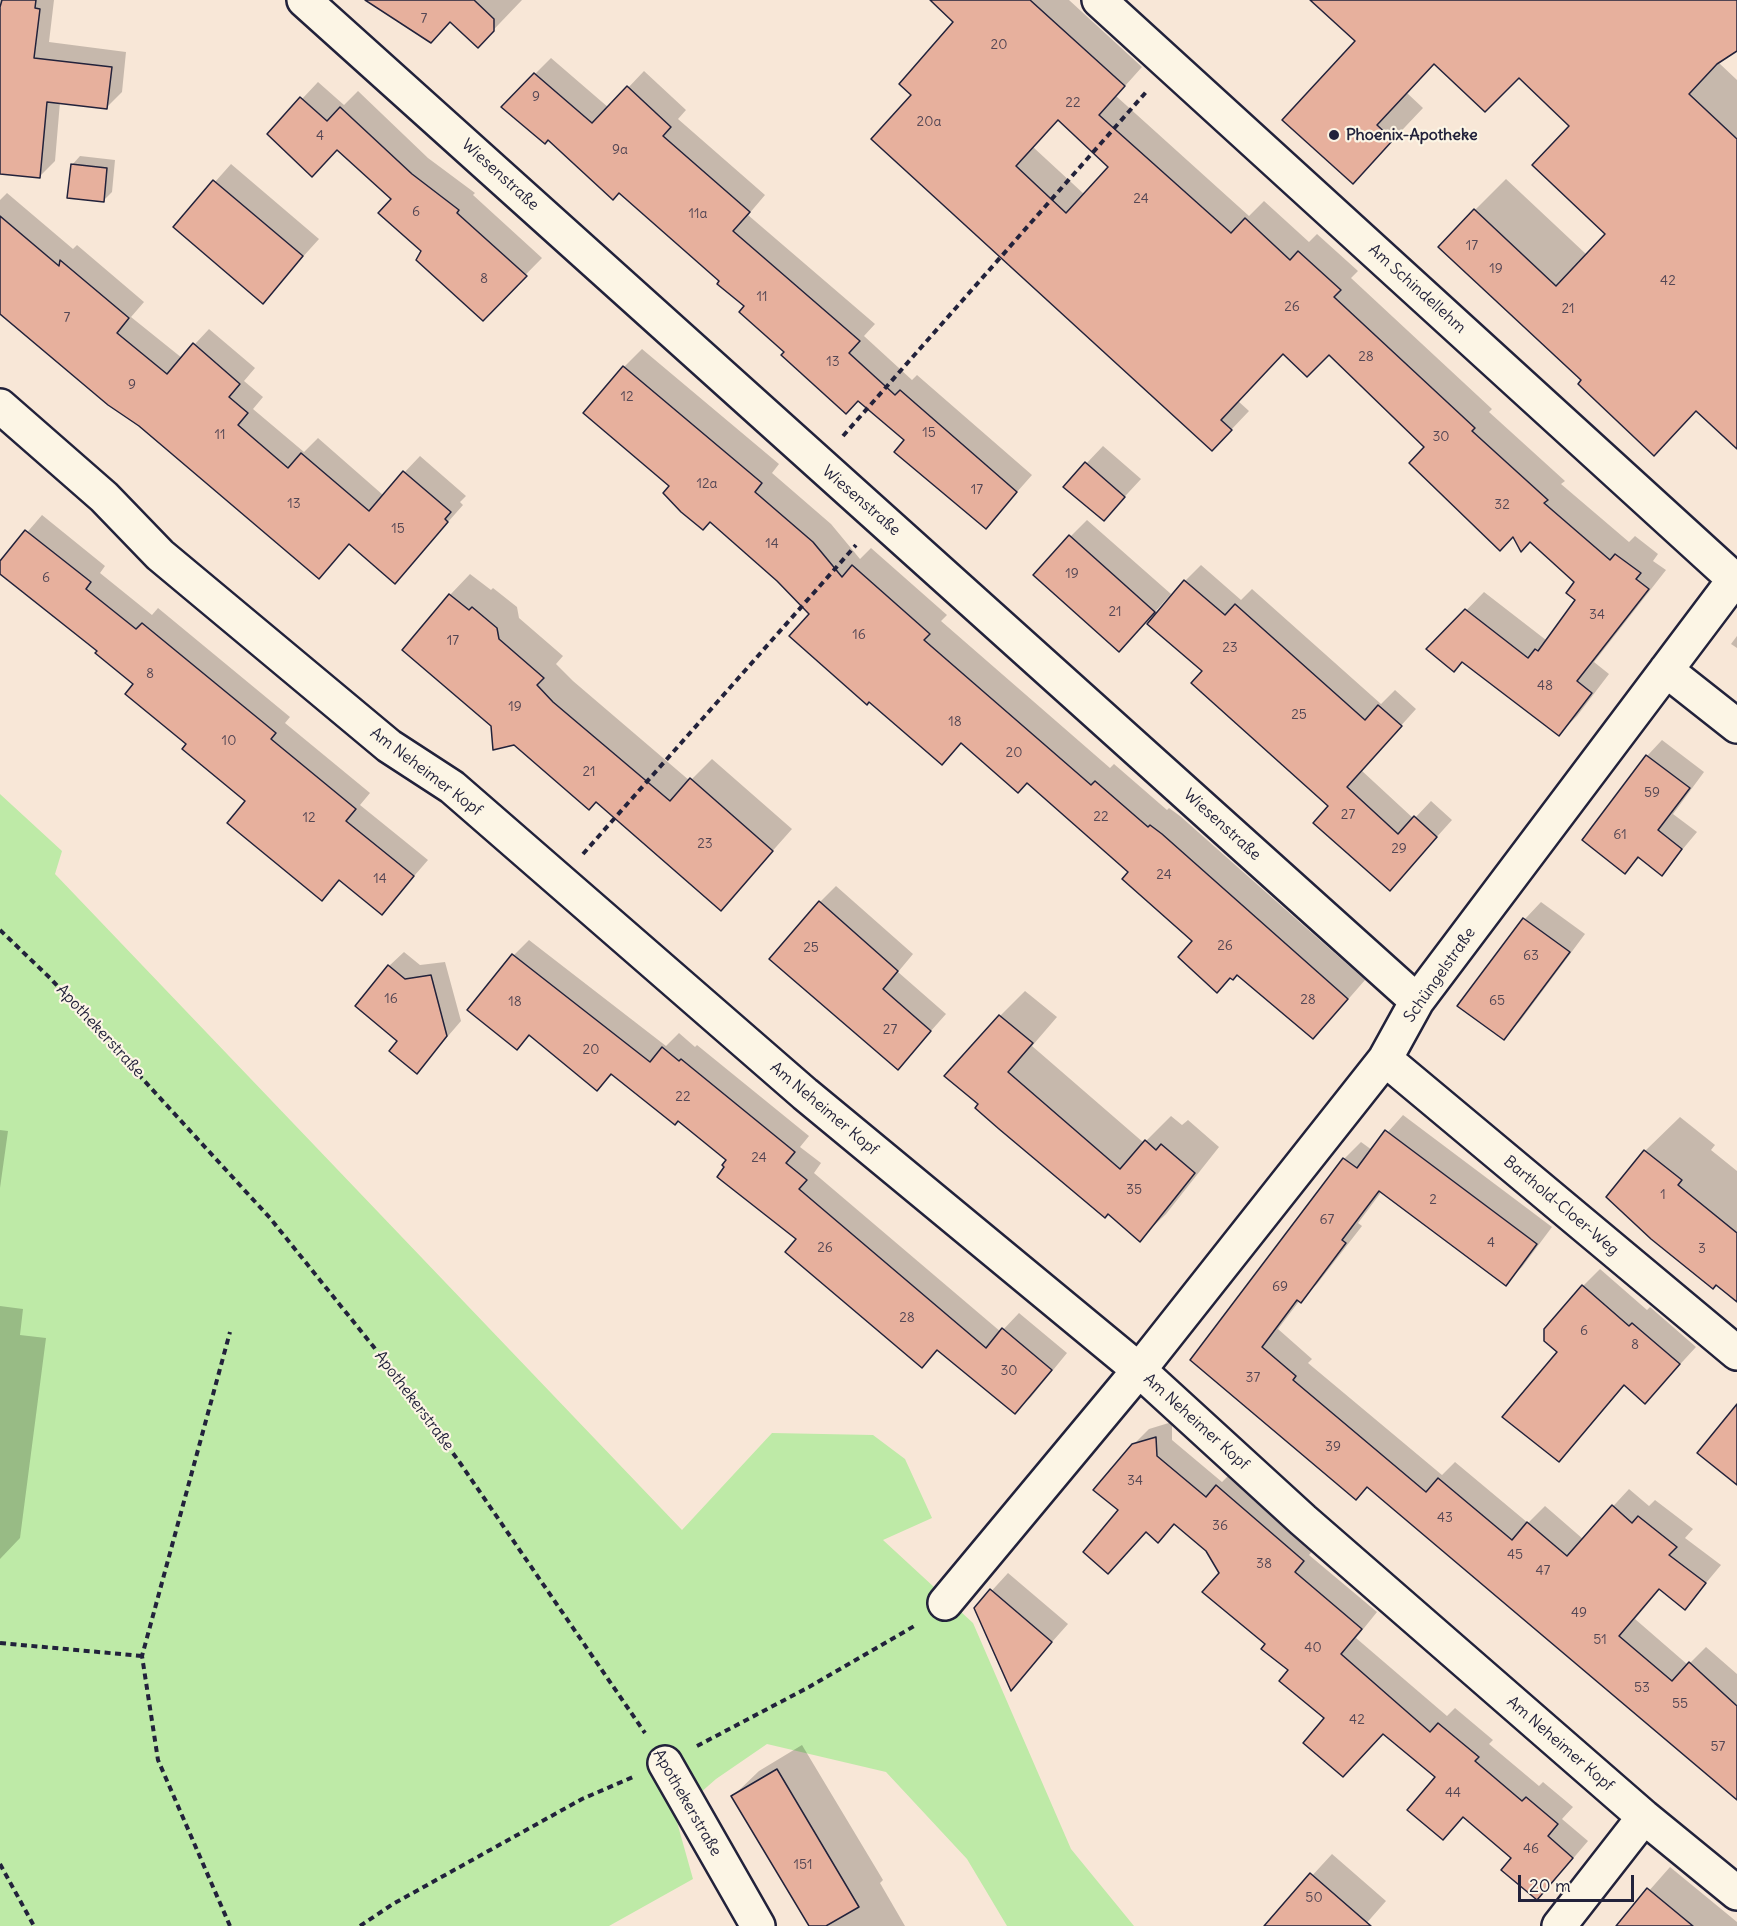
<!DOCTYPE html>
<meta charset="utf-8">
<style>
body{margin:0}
#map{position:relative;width:1737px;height:1926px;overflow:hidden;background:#f8e7d7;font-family:Delius,sans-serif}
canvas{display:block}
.scale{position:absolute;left:1518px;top:1875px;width:116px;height:27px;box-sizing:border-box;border:3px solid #22223b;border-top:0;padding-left:8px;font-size:18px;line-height:21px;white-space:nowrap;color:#22223b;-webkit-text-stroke:4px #fcf5e5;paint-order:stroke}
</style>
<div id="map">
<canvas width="1737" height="1926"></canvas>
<div class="scale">20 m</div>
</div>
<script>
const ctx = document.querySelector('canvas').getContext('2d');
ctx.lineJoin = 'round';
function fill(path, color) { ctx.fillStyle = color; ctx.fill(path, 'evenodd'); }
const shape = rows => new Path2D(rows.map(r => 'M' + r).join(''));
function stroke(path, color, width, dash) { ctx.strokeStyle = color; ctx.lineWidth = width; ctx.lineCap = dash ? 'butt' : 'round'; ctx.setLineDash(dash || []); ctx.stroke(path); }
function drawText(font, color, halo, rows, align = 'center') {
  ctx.font = font + ' Delius,sans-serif'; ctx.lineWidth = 4.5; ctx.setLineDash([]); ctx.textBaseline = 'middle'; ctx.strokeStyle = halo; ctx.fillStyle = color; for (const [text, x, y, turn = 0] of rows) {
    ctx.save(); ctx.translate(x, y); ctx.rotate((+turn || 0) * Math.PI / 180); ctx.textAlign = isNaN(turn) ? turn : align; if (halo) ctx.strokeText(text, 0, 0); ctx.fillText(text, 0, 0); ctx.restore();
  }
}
fill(shape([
 [0,794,62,851,55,874,682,1530,772,1433,873,1435,905,1459,932,1518,883,1540,973,1623,1071,1849,1134,1926,1007,1926,967,1859,886,1772,767,1744,716,1779,675,1815,693,1879,609,1926,0,1926]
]), '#beeaa7');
fill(shape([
 [0,0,54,0,49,42,126,52,122,92,106,108,60,102,55,161,40,176,0,172],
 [381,0,522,0,478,46,451,21],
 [934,0,1069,0,1142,67,1116,96,1249,216,1264,201,1309,242,1317,234,1358,271,1351,278,1492,409,1489,412,1565,481,1561,484,1629,542,1635,536,1658,554,1653,561,1666,570,1594,662,1609,674,1577,716,1559,734,1463,661,1454,670,1429,649,1484,592,1546,640,1578,600,1576,582,1531,540,1513,535,1329,353,1283,352,1238,401,1249,411,1230,431,913,95,955,22],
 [1059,118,1110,166,1085,195,1033,147],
 [1313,0,1737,0,1737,50,1719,63,1737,80,1737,447,1697,410,1583,380,1475,210,1506,179,1587,255,1607,234,1571,125,1519,76,1435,63,1407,93,1423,108,1353,182,1357,40],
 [551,58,609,108,644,71,686,110,678,119,765,195,748,215,875,324,864,336,912,380,917,375,1032,475,986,527,906,440,859,399,786,352,535,74],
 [318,82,344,105,358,91,428,158,475,193,473,195,542,258,483,318,423,251,393,198,302,99],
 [80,156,115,160,112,192,104,200,72,165],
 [231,164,319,239,262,302,175,227],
 [7,193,73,249,77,245,144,302,131,317,182,358,209,329,255,368,244,381,263,397,253,409,304,452,318,438,383,495,420,456,466,496,460,502,463,505,395,582,350,543,319,577,0,311,0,200],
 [642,349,779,464,772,473,831,524,860,559,871,548,947,615,941,621,1110,768,1114,764,1167,810,1169,808,1180,816,1365,980,1331,1019,1313,1037,1238,973,1194,941,1130,872,1027,781,962,742,942,763,778,580,672,486,624,367],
 [1103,446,1141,479,1104,519,1065,486],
 [42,515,105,566,100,573,152,615,158,608,290,717,285,723,370,793,360,805,428,860,382,913,341,879,322,899,247,801,188,744,135,684,99,650,0,572,0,564],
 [1087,520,1171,594,1136,633,1070,537],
 [1201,565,1241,600,1252,589,1381,704,1395,690,1416,709,1361,770,1414,819,1431,801,1452,820,1390,889,1331,806,1204,671,1185,581],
 [470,574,491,590,493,588,517,607,519,618,563,656,556,664,573,681,690,781,712,759,792,829,721,909,597,800,493,725,450,595],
 [1737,636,1737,648,1731,644],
 [1662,740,1704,772,1673,814,1697,832,1662,874,1640,857,1625,872,1647,756],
 [836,886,913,954,898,972,946,1014,898,1068,820,902],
 [1541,902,1585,934,1520,1021,1503,1038,1460,1006,1525,919],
 [529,940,666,1046,679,1033,695,1047,697,1045,809,1136,800,1147,821,1163,814,1173,1001,1332,1019,1313,1067,1353,1031,1397,1015,1412,939,1349,922,1366,726,1167,728,1160,678,1119,613,1074,597,1089,531,1034,517,1048,514,955],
 [404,952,420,965,445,962,461,1021,417,1072,399,1041,389,966],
 [1025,991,1057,1017,1032,1046,1144,1143,1171,1116,1182,1125,1188,1120,1219,1147,1166,1214,1140,1239,980,1104,1000,1016],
 [1403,1115,1552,1227,1522,1267,1505,1284,1382,1191,1358,1223,1362,1226,1317,1284,1300,1300,1278,1329,1312,1359,1308,1363,1442,1475,1455,1462,1528,1523,1545,1506,1583,1539,1629,1489,1649,1506,1655,1500,1693,1529,1685,1538,1721,1565,1685,1608,1660,1589,1635,1619,1688,1665,1706,1647,1737,1674,1737,1799,1368,1486,1192,1360,1344,1159,1361,1142,1372,1150],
 [1680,1117,1715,1145,1711,1150,1737,1171,1737,1300,1608,1197,1645,1151],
 [0,1130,8,1131,0,1188],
 [1600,1269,1647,1310,1650,1307,1696,1347,1661,1385,1625,1385,1558,1460,1559,1352,1583,1286],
 [0,1306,23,1309,20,1335,46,1338,20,1538,0,1559],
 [1172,1422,1172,1440,1222,1482,1233,1471,1319,1544,1309,1555,1377,1612,1356,1638,1447,1716,1455,1708,1493,1740,1489,1744,1539,1786,1543,1782,1573,1807,1562,1819,1588,1841,1553,1882,1514,1858,1464,1816,1443,1838,1437,1777,1383,1733,1327,1718,1220,1573,1207,1550,1176,1523,1158,1541,1120,1510,1133,1445,1149,1429],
 [1008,1573,1068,1624,1011,1688,976,1608],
 [802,1745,883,1880,880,1883,905,1926,811,1926,733,1796,759,1771],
 [1332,1854,1386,1901,1364,1926,1266,1926],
 [1670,1867,1737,1922,1737,1926,1618,1926]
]), '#0003');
const building = shape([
 [2,0,36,0,35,8,40,9,34,58,112,67,107,109,47,102,40,178,0,174,0,7,2,0],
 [365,0,474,0,494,19,494,31,478,48,450,22,431,43,365,0],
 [930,0,1030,0,1125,86,1099,115,1231,233,1245,218,1290,260,1298,251,1341,290,1334,297,1475,428,1472,431,1548,500,1544,503,1610,560,1615,554,1641,573,1636,579,1649,589,1577,681,1592,693,1559,736,1462,662,1454,672,1426,649,1465,609,1528,658,1535,649,1538,651,1575,600,1566,593,1574,582,1530,542,1521,552,1513,537,1500,551,1409,463,1424,447,1329,355,1307,377,1283,354,1221,420,1232,430,1212,451,871,139,911,95,899,84,953,22,930,0],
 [1058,120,1108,167,1066,213,1016,166,1058,120],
 [1310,0,1737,0,1737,51,1717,64,1689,94,1737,139,1737,449,1696,411,1654,456,1578,384,1581,380,1438,247,1474,209,1556,286,1605,234,1532,165,1569,126,1519,78,1485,112,1434,64,1377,125,1393,140,1353,184,1282,120,1355,41,1310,0],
 [534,73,592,123,627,86,671,127,663,136,750,212,733,231,860,341,849,353,895,395,900,390,1017,492,986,529,894,452,904,440,858,401,846,414,781,355,784,352,739,312,744,306,717,284,719,281,619,193,613,200,548,140,545,144,501,107,534,73],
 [300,97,327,121,340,107,412,174,459,210,457,213,527,276,483,321,416,260,421,251,378,213,391,199,337,150,312,177,267,134,300,97],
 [71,164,107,168,104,202,67,198,71,164],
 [213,180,303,256,263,304,173,227,213,180],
 [0,216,59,266,60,260,129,318,117,333,167,374,193,343,240,384,229,397,248,413,238,425,288,468,301,453,369,511,403,471,451,512,445,519,448,522,395,584,349,544,319,579,139,426,108,405,0,314,0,216],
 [623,366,762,483,755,492,813,542,842,577,852,565,930,634,924,640,1091,785,1095,781,1148,827,1150,825,1162,834,1348,999,1313,1039,1237,975,1233,980,1230,978,1217,993,1178,957,1192,941,1122,879,1128,872,1027,783,1018,793,961,743,942,765,869,702,867,705,789,636,809,614,777,581,710,522,703,530,681,512,663,493,669,486,583,413,623,366],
 [1085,462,1125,497,1104,521,1063,487,1085,462],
 [25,530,91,582,86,589,136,629,142,623,276,733,271,739,356,809,346,821,414,876,382,915,339,880,322,901,227,823,245,801,182,749,186,744,125,694,133,684,95,653,97,651,0,574,0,561,25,530],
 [1069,535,1155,612,1119,652,1033,575,1069,535],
 [1184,580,1225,615,1235,604,1365,720,1378,705,1402,726,1347,787,1398,834,1414,816,1437,837,1390,891,1313,823,1328,806,1191,683,1202,671,1147,624,1184,580],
 [449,594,469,610,472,607,497,628,499,639,544,678,537,685,553,702,670,801,690,778,773,851,721,911,596,802,589,810,514,745,493,750,491,726,402,650,449,594],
 [1646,755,1690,788,1658,830,1682,849,1662,876,1638,857,1625,874,1582,840,1646,755],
 [819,901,898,971,883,989,931,1031,898,1070,769,959,819,901],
 [1523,918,1570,952,1504,1040,1457,1006,1523,918],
 [512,954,650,1062,662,1047,679,1061,681,1059,795,1152,786,1163,807,1180,799,1189,986,1348,1002,1328,1052,1370,1015,1414,937,1350,922,1368,785,1252,796,1239,717,1177,724,1167,722,1165,726,1160,678,1121,675,1125,611,1074,597,1091,529,1035,517,1050,467,1010,512,954],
 [388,965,405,979,431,975,447,1036,417,1074,389,1051,397,1041,355,1006,388,965],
 [999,1015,1033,1043,1008,1072,1120,1169,1145,1140,1156,1150,1161,1144,1195,1173,1140,1242,1108,1214,1105,1218,999,1129,975,1108,978,1104,944,1076,999,1015],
 [1385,1130,1537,1244,1506,1286,1379,1191,1342,1240,1346,1243,1301,1303,1297,1300,1262,1347,1296,1376,1293,1380,1426,1492,1438,1478,1512,1540,1527,1522,1567,1556,1612,1505,1632,1523,1638,1516,1677,1547,1669,1555,1706,1583,1685,1610,1659,1589,1619,1636,1672,1681,1689,1662,1737,1706,1737,1800,1367,1487,1356,1500,1190,1360,1343,1158,1357,1168,1385,1130],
 [1644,1150,1682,1180,1678,1185,1737,1233,1737,1302,1716,1285,1713,1289,1651,1239,1606,1197,1644,1150],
 [1582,1285,1629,1326,1632,1323,1680,1364,1645,1404,1624,1385,1559,1462,1502,1417,1557,1352,1544,1341,1544,1329,1582,1285],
 [1737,1404,1737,1485,1697,1453,1737,1404],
 [1156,1437,1157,1456,1206,1497,1216,1485,1304,1561,1295,1572,1362,1629,1341,1654,1430,1732,1438,1723,1479,1757,1475,1761,1522,1801,1526,1797,1558,1824,1548,1836,1573,1858,1537,1900,1501,1870,1511,1858,1463,1817,1443,1840,1407,1810,1435,1777,1383,1734,1343,1777,1303,1743,1324,1718,1279,1681,1288,1670,1261,1649,1265,1644,1202,1592,1219,1573,1206,1551,1174,1524,1158,1543,1146,1532,1108,1574,1083,1552,1118,1510,1093,1490,1132,1444,1156,1437],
 [990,1589,1052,1642,1011,1691,974,1608,990,1589],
 [777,1769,859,1907,826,1926,809,1926,731,1796,777,1769],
 [1310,1873,1371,1926,1264,1926,1310,1873],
 [1647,1888,1693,1926,1616,1926,1647,1888]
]);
fill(building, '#e7b09d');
stroke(building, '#22223b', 1.5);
const minor = shape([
 [304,0,1417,1001],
 [1099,0,1735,580],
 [0,406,104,497,160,555,389,746,452,787,805,1094,1139,1370,1303,1520,1644,1817,1737,1893],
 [1666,670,1737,726],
 [1385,1059,1737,1353],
 [945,1603,1139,1370,1385,1059,1417,1001,1737,576],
 [665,1763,758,1926],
 [1559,1926,1644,1817]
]);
stroke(minor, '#22223b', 38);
stroke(shape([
 [843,436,1147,91],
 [583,854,856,545],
 [0,930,51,979,270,1218,373,1346,458,1460,645,1733],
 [0,1643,142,1656],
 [697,1746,809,1687,916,1625],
 [0,1864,34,1926],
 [230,1926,158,1760,142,1656,230,1332],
 [360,1926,393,1904,582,1799,633,1777]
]), '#22223b', 4, [6, 4.5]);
stroke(minor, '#fcf5e5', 33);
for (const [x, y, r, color] of [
 [1334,135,6,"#22223b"]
]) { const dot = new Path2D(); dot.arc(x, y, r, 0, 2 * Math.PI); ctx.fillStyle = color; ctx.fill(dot); stroke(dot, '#fcf5e5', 2); }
drawText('14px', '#534654', null, [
 ["7",424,19],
 ["20",999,45],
 ["9",536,97],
 ["22",1073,103],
 ["20a",929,122],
 ["4",320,136],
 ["9a",620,150],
 ["24",1141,199],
 ["6",416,212],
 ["11a",698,214],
 ["17",1472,246],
 ["19",1496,269],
 ["8",484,279],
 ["42",1668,281],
 ["11",762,297],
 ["26",1292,307],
 ["21",1568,309],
 ["7",67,318],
 ["28",1366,357],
 ["13",833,362],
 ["9",132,385],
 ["12",627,397],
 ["15",929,433],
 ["11",220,435],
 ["30",1441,437],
 ["12a",707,484],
 ["17",977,490],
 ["13",294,504],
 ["32",1502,505],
 ["15",398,529],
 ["14",772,544],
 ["19",1072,574],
 ["6",46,578],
 ["21",1115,612],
 ["34",1597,615],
 ["16",859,635],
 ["17",453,641],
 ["23",1230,648],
 ["8",150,674],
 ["48",1545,686],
 ["19",515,707],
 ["25",1299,715],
 ["18",955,722],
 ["10",229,741],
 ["20",1014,753],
 ["21",589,772],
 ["59",1652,793],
 ["27",1348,815],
 ["22",1101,817],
 ["12",309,818],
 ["61",1620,835],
 ["23",705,844],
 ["29",1399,849],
 ["24",1164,875],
 ["14",380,879],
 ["26",1225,946],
 ["25",811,948],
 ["63",1531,956],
 ["16",391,999],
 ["28",1308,1000],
 ["65",1497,1001],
 ["18",515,1002],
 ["27",890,1030],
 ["20",591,1050],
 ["22",683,1097],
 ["24",759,1158],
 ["35",1134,1190],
 ["1",1663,1195],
 ["2",1433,1200],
 ["67",1327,1220],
 ["4",1491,1243],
 ["26",825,1248],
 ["3",1702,1249],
 ["69",1280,1287],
 ["28",907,1318],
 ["6",1584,1331],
 ["8",1635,1345],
 ["30",1009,1371],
 ["37",1253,1378],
 ["39",1333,1447],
 ["34",1135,1481],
 ["43",1445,1518],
 ["36",1220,1526],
 ["45",1515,1555],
 ["38",1264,1564],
 ["47",1543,1571],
 ["49",1579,1613],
 ["51",1600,1640],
 ["40",1313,1648],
 ["53",1642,1688],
 ["55",1680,1704],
 ["42",1357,1720],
 ["57",1718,1747],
 ["44",1453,1793],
 ["46",1531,1849],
 ["151",803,1865],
 ["50",1314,1898]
]);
drawText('bold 16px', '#22223b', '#fcf5e5', [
 ["Phoenix-Apotheke",1346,135]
], 'left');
drawText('16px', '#22223b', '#fcf5e5', [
 ["Wiesenstraße",500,175,42],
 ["Am Schindellehm",1417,289,42],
 ["Wiesenstraße",861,501,41],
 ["Am Neheimer Kopf",426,772,37],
 ["Wiesenstraße",1222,825,42],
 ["Schüngelstraße",1440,975,-55],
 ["Apothekerstraße",100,1031,47],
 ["Am Neheimer Kopf",824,1109,40],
 ["Barthold-Cloer-Weg",1561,1206,40],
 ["Apothekerstraße",414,1401,53],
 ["Am Neheimer Kopf",1196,1422,42],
 ["Am Neheimer Kopf",1560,1744,41],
 ["Apothekerstraße",687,1803,60]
]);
</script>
